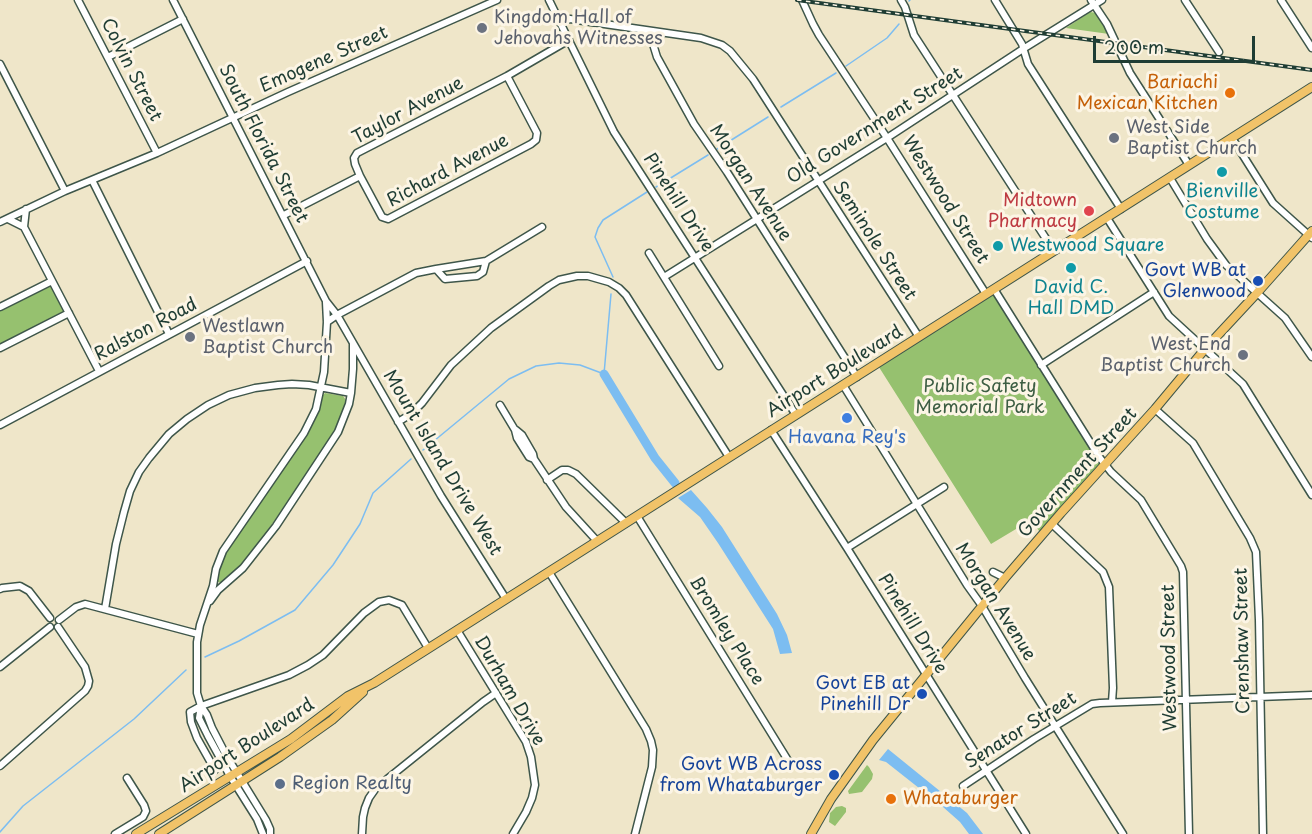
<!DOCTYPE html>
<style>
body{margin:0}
#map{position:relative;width:1312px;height:834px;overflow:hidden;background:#efe6c9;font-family:"Playpen Sans",sans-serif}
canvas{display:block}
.scale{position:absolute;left:1093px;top:36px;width:162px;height:27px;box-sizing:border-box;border:3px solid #1f3d34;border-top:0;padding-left:8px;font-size:18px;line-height:21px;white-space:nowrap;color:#1f3d34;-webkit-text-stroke:4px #fcf5e5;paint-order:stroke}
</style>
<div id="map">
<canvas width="1312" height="834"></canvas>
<div class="scale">200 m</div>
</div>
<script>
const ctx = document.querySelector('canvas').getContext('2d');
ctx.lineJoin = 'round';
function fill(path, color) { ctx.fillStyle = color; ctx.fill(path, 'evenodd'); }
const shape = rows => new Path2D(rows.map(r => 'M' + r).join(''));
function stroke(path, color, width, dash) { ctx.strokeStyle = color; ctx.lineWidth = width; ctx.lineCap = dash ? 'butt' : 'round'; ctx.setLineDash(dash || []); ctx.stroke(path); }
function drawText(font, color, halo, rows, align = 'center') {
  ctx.font = font + ' "Playpen Sans",sans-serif'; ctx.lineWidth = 6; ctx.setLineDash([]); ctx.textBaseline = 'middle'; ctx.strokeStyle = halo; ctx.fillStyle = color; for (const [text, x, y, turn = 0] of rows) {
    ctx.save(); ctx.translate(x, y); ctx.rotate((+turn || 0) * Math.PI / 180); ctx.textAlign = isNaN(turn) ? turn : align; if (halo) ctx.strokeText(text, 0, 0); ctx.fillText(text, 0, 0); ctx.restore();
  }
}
fill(shape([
 [1090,12,1097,13,1109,34,1066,28],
 [52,281,69,313,0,348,0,307],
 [994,289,1105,465,1042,535,1031,520,991,544,877,364],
 [325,393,343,396,346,400,334,433,312,467,245,563,222,583,218,582,216,578,226,549,308,432,317,413,323,395],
 [867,765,869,767,873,774,872,779,862,792,849,794,848,791],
 [842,806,846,808,846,812,835,826,829,822,830,813,836,807]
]), '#96c16f');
fill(shape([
 [691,490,707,508,722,527,777,614,787,635,792,653,780,654,773,629,718,543,700,517,678,498],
 [888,749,967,813,983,834,969,834,960,822,943,807,886,762,879,760]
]), '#7cbdf1');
stroke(shape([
 [909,1,910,0],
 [846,66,887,38,899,24],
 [781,107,836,73],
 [717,149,768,117],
 [656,187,708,155],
 [613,277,595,237,598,228,603,220,647,192],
 [423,450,509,379,536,366,559,363,580,365,604,374,611,294],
 [205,657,239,641,295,610,333,565,360,524,373,493,411,459],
 [0,832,23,806,134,719,186,670]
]), '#7cbdf1', 1.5);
stroke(shape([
 [604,374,655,458,675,483]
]), '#7cbdf1', 9);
const minor = shape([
 [78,0,157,153],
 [173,0,326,301,337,315,441,496,506,599],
 [549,0,614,132,796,415],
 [802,0,813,24,819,35,887,138,986,294],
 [901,0,905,7,914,35,1054,251],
 [995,0,1022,44,1028,64,1121,209],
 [1091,0,1107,24,1130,73,1189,165],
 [1185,0,1219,52],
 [1281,0,1312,48],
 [560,21,570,19,701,38,722,45,730,51,753,79,919,337],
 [652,31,653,44,657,57,694,124,727,172,857,377],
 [108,57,183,19],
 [0,64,65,191],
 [1232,138,1273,203,1312,238],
 [360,176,382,217,388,219,531,144,536,140,537,133,507,76],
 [1170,178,1207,239,1226,265,1285,318,1312,357],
 [92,180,169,334],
 [26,209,24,227,99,371],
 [284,215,360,176,355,164,354,158,357,153,507,76,569,40],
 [1107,218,1169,316,1243,384,1312,495],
 [8,219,24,227],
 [0,222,65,191,157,153,288,92,497,0],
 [649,253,719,366],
 [436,269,486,261],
 [664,277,887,138,1023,49,1102,0],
 [994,289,1100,458,1111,472,1141,500,1181,566,1183,572,1189,834],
 [0,307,52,281],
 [327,322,337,315,416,273,436,269,445,279,477,276,483,272,486,261,542,227],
 [0,348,69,313],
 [1041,365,1154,292],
 [843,385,967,585,982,606,1025,678,1123,834],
 [500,405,515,430,517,438,529,457,534,459,566,507,597,541],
 [1155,409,1193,443,1250,538,1256,552,1259,620,1263,834],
 [398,422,411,414,422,403,451,365,491,328,549,286,559,280,577,276,588,276,609,282,619,288,626,295,729,457],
 [0,425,307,261],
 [516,430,522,435,533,454,534,459],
 [771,430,847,548,1026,834],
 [547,480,562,470,568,470,576,474,626,523],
 [637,516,789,762],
 [1052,524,1103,572,1109,587,1113,688,1112,702],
 [847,548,944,487],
 [549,572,646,729,651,741,653,750,652,767,635,834],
 [993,572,1005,578],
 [0,589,2,588,20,586,29,591,50,618],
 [210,601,218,590,243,568,276,526,338,432,349,404,351,393,353,369,353,343],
 [105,609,116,544,124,512,130,491,139,472,149,458,169,434,187,419,208,405,229,395,255,388,278,385,292,384,309,385,351,393],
 [59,620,76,607,85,604,198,634],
 [457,630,526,742,531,757,535,785,532,798,526,812,513,834],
 [0,667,50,627],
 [201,706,199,718,208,736,230,776,257,819,263,834],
 [0,766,85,691,88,686,89,681,85,667,58,627],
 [215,770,197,738,191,722,190,712,201,706,289,675,308,665,323,655,364,613,379,602,389,600,402,605,428,648],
 [963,786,1034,739,1092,704,1100,703,1312,695],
 [115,834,143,817,146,811,144,805,127,778],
 [270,834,270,829,266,820,226,755,212,728,207,715,201,706,197,693,197,642,200,625,213,586,216,569,223,551,304,433,316,409,324,372,327,322,326,302],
 [362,834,363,817,365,808,369,798,376,788,483,702,496,693]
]);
const major = shape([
 [136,834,291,739,348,696,374,683,1312,87],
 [159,834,280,757,332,720,363,692],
 [811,834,831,799,873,740,1005,578,1061,513,1155,409,1205,349,1257,293,1312,231]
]);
stroke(minor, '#3e564a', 9);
stroke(major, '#3e564a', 10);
stroke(minor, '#fff', 6);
stroke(major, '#f1c369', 8);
const rail = shape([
 [797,0,1312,70]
]);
stroke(rail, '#1f3d34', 4);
stroke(rail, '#fcf5e5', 1.5, [4.5]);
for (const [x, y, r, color] of [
 [482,28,6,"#6b7280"],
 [1230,93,6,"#e8710a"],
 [1114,138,6,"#6b7280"],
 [1222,172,6,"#0f9aa8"],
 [1089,211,6,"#e0444e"],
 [998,246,6,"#0f9aa8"],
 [1071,268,6,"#0f9aa8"],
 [1258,281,6,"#1a4fb4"],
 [190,337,6,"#6b7280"],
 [1243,355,6,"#6b7280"],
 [847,418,6,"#3f7fe0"],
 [922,694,6,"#1a4fb4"],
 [834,775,6,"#1a4fb4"],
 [280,784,6,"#5c6f8a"],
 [891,799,6,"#e8710a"]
]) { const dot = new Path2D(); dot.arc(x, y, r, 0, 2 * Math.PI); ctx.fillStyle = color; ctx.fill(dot); stroke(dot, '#fcf5e5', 2); }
drawText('18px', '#5b616d', '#fcf5e5', [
 ["Kingdom Hall of",494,18],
 ["Jehovahs Witnesses",494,39],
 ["West Side",1126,128],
 ["Baptist Church",1126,149],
 ["Westlawn",202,327],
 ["Baptist Church",202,348],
 ["West End",1231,345,"right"],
 ["Baptist Church",1231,366,"right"]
], 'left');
drawText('18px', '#1f3d34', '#fcf5e5', [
 ["Emogene Street",324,60,-24],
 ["Colvin Street",131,70,63],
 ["Taylor Avenue",408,111,-28],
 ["Old Government Street",875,126,-32],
 ["South Florida Street",263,144,63],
 ["Richard Avenue",448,171,-28],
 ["Morgan Avenue",750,183,57],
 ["Westwood Street",945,200,58],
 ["Pinehill Drive",678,203,57],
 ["Seminole Street",874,241,57],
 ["Ralston Road",146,330,-28],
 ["Airport Boulevard",835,372,-32],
 ["Mount Island Drive West",442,463,59],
 ["Government Street",1078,473,-48],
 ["Morgan Avenue",995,602,58],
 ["Pinehill Drive",912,624,58],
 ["Bromley Place",726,631,58],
 ["Crenshaw Street",1243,641,-91],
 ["Westwood Street",1170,658,-91],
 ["Durham Drive",509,691,60],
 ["Senator Street",1021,731,-32],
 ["Airport Boulevard",247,746,-33]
]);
drawText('18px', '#c56008', '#fcf5e5', [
 ["Bariachi",1218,83],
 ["Mexican Kitchen",1218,104],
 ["Whataburger",903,799,"left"]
], 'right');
drawText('18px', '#0d838f', '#fcf5e5', [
 ["Bienville",1222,192],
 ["Costume",1222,213],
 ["Westwood Square",1010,246,"left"],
 ["David C.",1071,288],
 ["Hall DMD",1071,309]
]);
drawText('18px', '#be3a42', '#fcf5e5', [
 ["Midtown",1077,201],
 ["Pharmacy",1077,222]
], 'right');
drawText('18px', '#164399', '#fcf5e5', [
 ["Govt WB at",1246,271],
 ["Glenwood",1246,292],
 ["Govt EB at",910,684],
 ["Pinehill Dr",910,705],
 ["Govt WB Across",822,765],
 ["from Whataburger",822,786]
], 'right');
drawText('18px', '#3d5e43', '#fcf5e5', [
 ["Public Safety",980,387],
 ["Memorial Park",980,408]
]);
drawText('18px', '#366cbe', '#fcf5e5', [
 ["Havana Rey's",847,438]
]);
drawText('18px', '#4e5e75', '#fcf5e5', [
 ["Region Realty",292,784]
], 'left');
</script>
